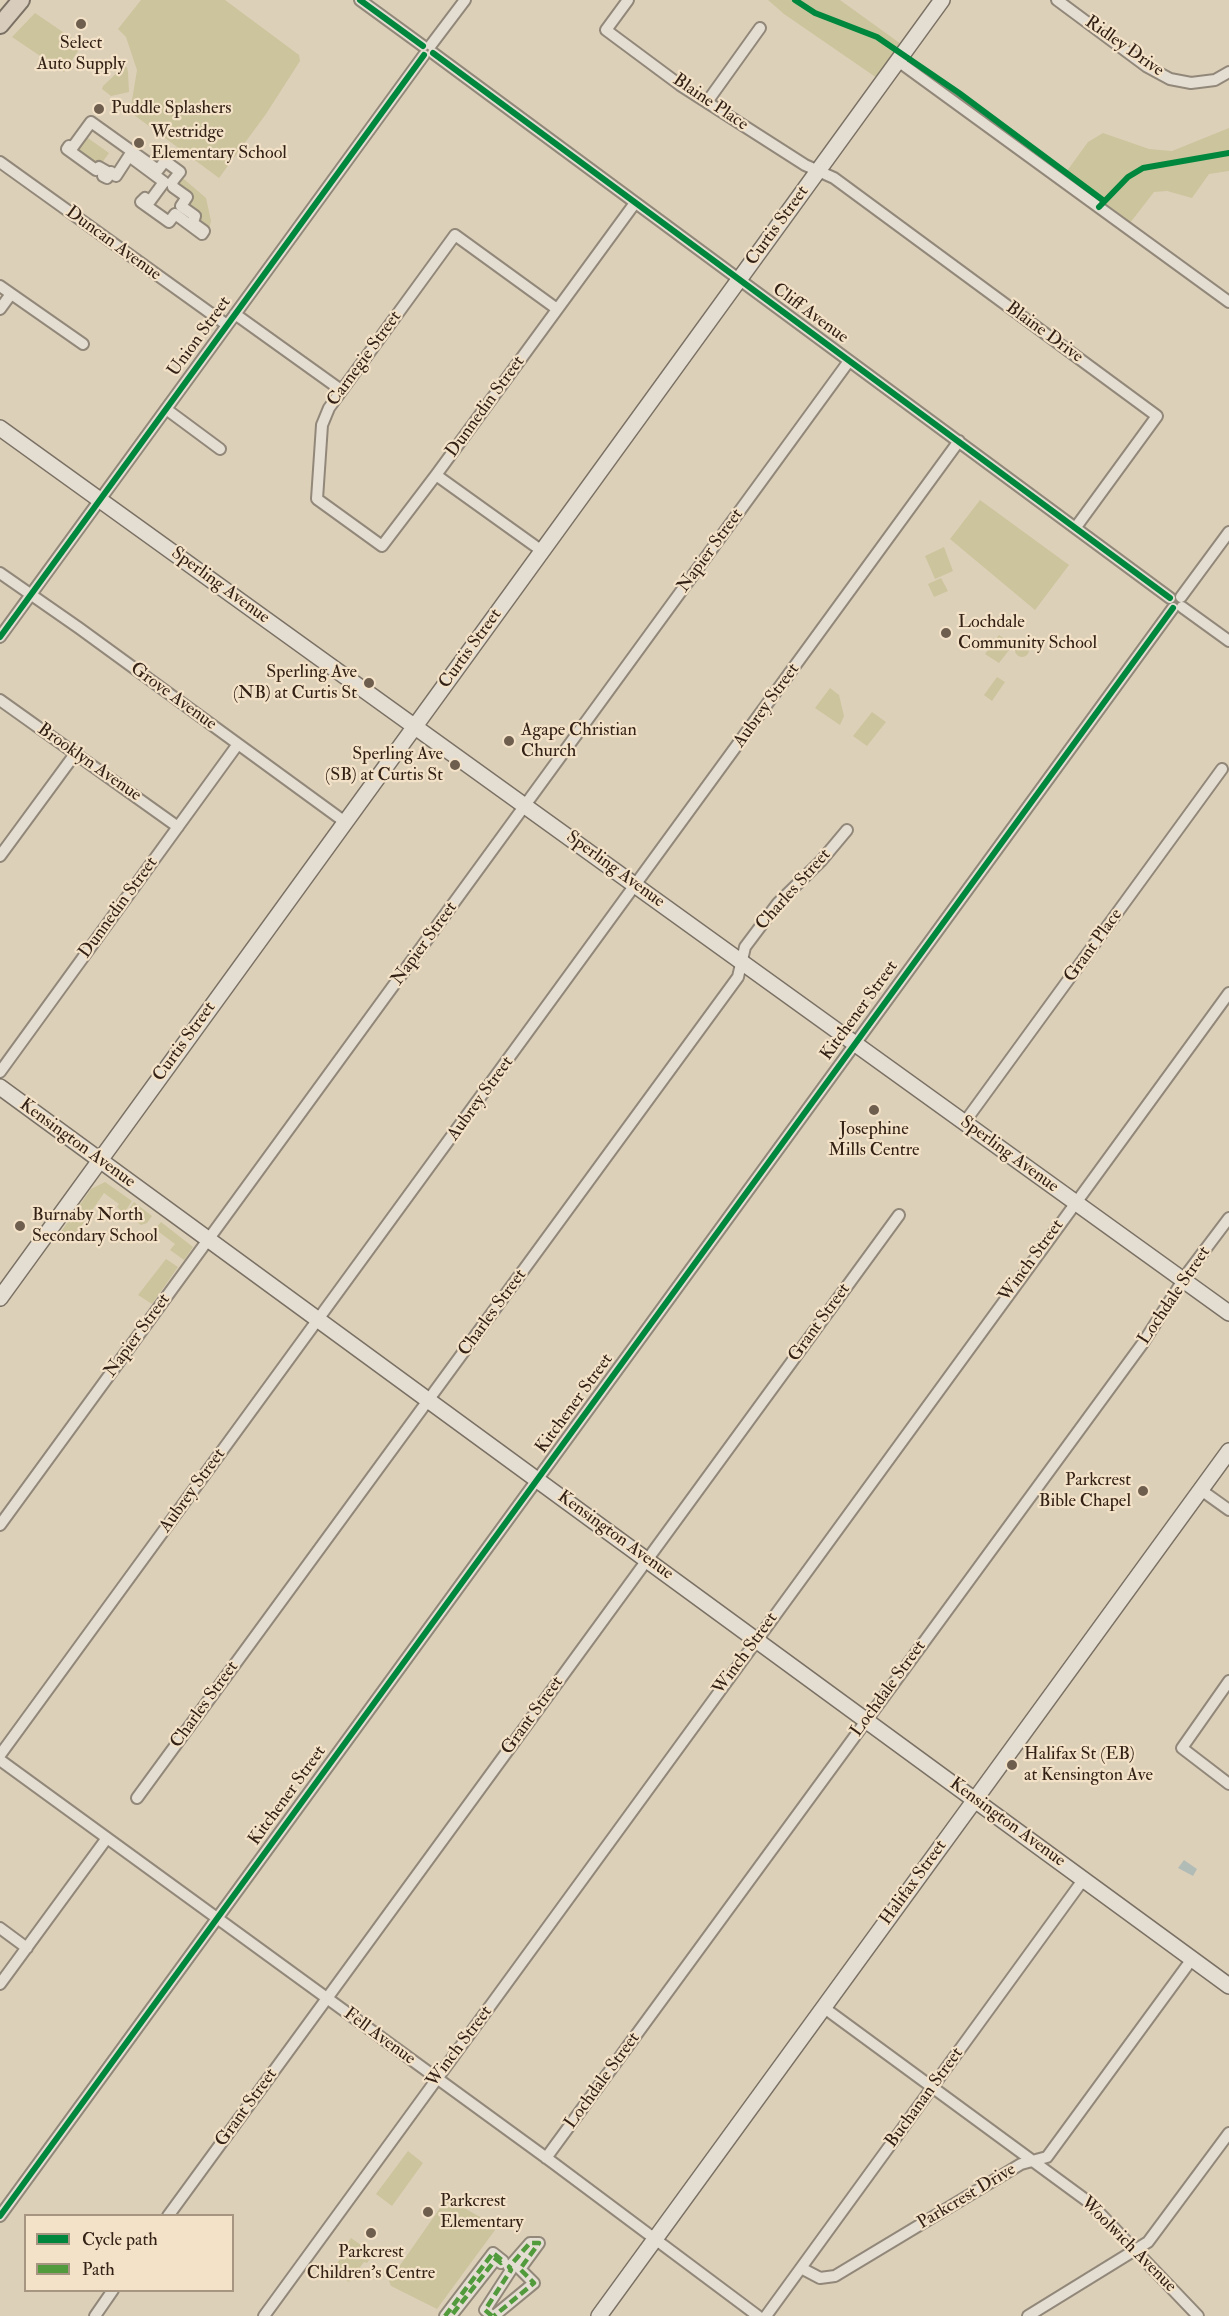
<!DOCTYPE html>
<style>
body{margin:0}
#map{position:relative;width:1229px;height:2316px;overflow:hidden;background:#ddd0b9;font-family:"IM FELL Double Pica",serif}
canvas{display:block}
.legend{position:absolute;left:24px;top:2214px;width:210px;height:78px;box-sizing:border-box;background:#f3e2c8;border:2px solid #a69580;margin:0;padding:8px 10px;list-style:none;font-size:18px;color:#332115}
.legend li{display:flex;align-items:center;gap:12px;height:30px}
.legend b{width:30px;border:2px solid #a69580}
</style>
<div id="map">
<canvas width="1229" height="2316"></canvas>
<ul class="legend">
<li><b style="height:8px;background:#00873e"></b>Cycle path</li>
<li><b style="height:8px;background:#519b3d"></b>Path</li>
</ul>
</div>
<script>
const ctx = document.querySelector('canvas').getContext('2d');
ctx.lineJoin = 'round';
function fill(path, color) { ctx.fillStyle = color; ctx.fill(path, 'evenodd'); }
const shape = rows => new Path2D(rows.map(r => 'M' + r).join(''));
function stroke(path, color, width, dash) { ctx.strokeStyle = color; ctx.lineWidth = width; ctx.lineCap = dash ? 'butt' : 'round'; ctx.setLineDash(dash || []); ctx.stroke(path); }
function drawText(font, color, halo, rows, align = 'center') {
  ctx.font = font + ' "IM FELL Double Pica",serif'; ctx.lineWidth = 4.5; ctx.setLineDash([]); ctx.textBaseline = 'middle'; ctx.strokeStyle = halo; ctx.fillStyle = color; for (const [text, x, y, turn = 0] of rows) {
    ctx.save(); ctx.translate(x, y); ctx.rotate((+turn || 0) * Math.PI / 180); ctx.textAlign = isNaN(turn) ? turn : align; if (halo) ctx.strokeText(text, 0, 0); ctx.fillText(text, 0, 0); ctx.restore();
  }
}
fill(shape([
 [141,0,225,0,299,55,300,61,266,114,219,178,130,112,137,70,126,37,118,29],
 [768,0,840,0,901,44,877,78,784,14],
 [35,13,82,45,64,72,12,37],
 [123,67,127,67,128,72,129,92,111,96,102,89,103,86],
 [1229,128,1229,171,1209,174,1192,198,1167,191,1154,192,1130,223,1064,175,1088,142,1103,133,1149,149,1172,151],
 [85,136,109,153,99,167,76,150],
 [178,174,206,198,211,221,208,233,181,206,187,197,173,187],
 [980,500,1069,565,1035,610,950,539],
 [944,547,953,571,935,579,925,556],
 [941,578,948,591,934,597,928,584],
 [999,635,1013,645,999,663,985,654],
 '1015 650a7 7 0 1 1 14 0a7 7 0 1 1-14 0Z',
 [997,677,1005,682,992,701,984,695],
 [830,688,839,695,844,716,840,725,815,708],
 [872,712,886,722,867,746,853,736],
 [105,1182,132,1201,124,1213,117,1207,119,1204,104,1193,69,1244,58,1236,91,1189],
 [134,1202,152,1216,147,1223,141,1225,126,1214],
 [161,1222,193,1247,184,1260,170,1250,175,1244,155,1229],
 [166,1259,178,1267,152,1304,138,1295],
 [408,2151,423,2163,392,2206,376,2194],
 [447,2198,494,2225,495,2230,437,2309,391,2286,389,2281],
 [351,2238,374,2254,367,2263,364,2262,349,2282,332,2270,343,2255,347,2257,352,2250,346,2245]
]), '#ccc49c');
fill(shape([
 [1184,1860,1197,1869,1193,1876,1178,1868]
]), '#b2bcb6');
const street = shape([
 [360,0,423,46],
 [628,0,606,30,680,85,805,165,834,178,1157,416,1076,527],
 [1057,0,1146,66,1170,79,1191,83,1215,80,1229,72],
 [431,45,465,0],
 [433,53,1170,598],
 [898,61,1229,302],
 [707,102,760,28],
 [91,122,158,170,165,161,180,172,172,182,173,187,187,197,181,206,195,216,193,223,204,231,202,234,175,214,169,222,141,202,145,198,150,201,164,182,129,156,116,176,111,172,107,178,103,176,106,171,99,167,96,170,67,149,69,146,72,148,91,122],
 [0,162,227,325],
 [0,286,83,344],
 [0,309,11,294],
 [557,309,455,235,329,408,322,425,317,499,382,546,436,475,635,203],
 [235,314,341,390],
 [166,409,220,449],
 [436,475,542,551],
 [0,573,79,628,345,822],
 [1181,597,1229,532],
 [1182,607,1229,641],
 [0,637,424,55],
 [0,700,178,827],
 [0,856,75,754],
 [0,1072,238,744],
 [964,1123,1222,769],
 [1201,1490,1229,1510],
 [0,1525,849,361],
 [1229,1681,1182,1748,1229,1784],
 [0,1755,959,441],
 [0,1760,552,2162,758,2316],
 [137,1798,738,977,745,947,778,903,821,861,847,830],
 [0,1928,27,1948],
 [0,1984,107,1838],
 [823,2007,1090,2203,1198,2316],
 [546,2158,1143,1343,1189,1271,1229,1218],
 [0,2216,1173,608],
 [168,2216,899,1215],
 [801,2268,820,2278,835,2276,1021,2164,1047,2157,1192,1959],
 [95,2316,113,2290],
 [264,2316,1229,993],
 [445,2316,493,2253,503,2261,501,2263,496,2259,451,2316],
 [492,2316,485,2310,511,2270,509,2267,530,2243,539,2243,520,2269,534,2283,494,2316],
 [766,2316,1083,1880],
 [1028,2316,1148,2242,1229,2133]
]);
const secondary = shape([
 [0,428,1229,1313],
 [0,1087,1229,1986],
 [0,1298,942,0],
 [599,2316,1229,1451]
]);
const primary = shape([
 [0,25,21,0]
]);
stroke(street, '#92887a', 14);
stroke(secondary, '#7a7164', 18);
stroke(primary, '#7a7164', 20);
stroke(street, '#e4ddd2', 10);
stroke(secondary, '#e4ddd2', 15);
stroke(primary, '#d8cdbd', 16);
stroke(shape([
 [445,2316,493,2253,503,2261,501,2263,496,2259,451,2316],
 [492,2316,485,2310,511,2270,509,2267,530,2243,539,2243,520,2269,534,2283,494,2316]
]), '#519b3d', 4.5, [9, 4.5]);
stroke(shape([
 [360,0,423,46],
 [795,0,815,13,877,37,959,93,1104,201],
 [433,53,1170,598],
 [1099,207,1128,177,1143,168,1229,153],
 [0,637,424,55],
 [0,2216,1173,608]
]), '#00873e', 6);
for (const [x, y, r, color] of [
 [81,24,6,"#6e5e4e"],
 [99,109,6,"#6e5e4e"],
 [139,143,6,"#6e5e4e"],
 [946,633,6,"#6e5e4e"],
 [369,683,6,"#6e5e4e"],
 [509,741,6,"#6e5e4e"],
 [455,765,6,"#6e5e4e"],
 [874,1110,6,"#6e5e4e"],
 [20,1226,6,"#6e5e4e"],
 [1143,1491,6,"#6e5e4e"],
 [1012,1765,6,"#6e5e4e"],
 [428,2212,6,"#6e5e4e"],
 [371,2233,6,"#6e5e4e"]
]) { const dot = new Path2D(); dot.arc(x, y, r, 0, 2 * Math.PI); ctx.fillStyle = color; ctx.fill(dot); stroke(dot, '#f3e2c8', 2); }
drawText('18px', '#332115', '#f3e2c8', [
 ["Select",81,44,"center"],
 ["Auto Supply",81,65,"center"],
 ["Puddle Splashers",111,109],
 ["Westridge",151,133],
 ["Elementary School",151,154],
 ["Lochdale",958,623],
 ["Community School",958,644],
 ["Sperling Ave",357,673,"right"],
 ["(NB) at Curtis St",357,694,"right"],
 ["Agape Christian",521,731],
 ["Church",521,752],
 ["Sperling Ave",443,755,"right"],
 ["(SB) at Curtis St",443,776,"right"],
 ["Josephine",874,1130,"center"],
 ["Mills Centre",874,1151,"center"],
 ["Burnaby North",32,1216],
 ["Secondary School",32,1237],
 ["Parkcrest",1131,1481,"right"],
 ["Bible Chapel",1131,1502,"right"],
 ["Halifax St (EB)",1024,1755],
 ["at Kensington Ave",1024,1776],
 ["Parkcrest",440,2202],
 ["Elementary",440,2223],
 ["Parkcrest",371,2253,"center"],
 ["Children's Centre",371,2274,"center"]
], 'left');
drawText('18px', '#332115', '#f3e2c8', [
 ["Ridley Drive",1124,47,35],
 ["Blaine Place",710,103,34],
 ["Curtis Street",778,226,-54],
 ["Duncan Avenue",113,244,36],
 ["Cliff Avenue",810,314,36],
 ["Blaine Drive",1044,333,36],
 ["Union Street",200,337,-54],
 ["Carnegie Street",365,359,-54],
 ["Dunnedin Street",486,407,-54],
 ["Napier Street",711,551,-54],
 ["Sperling Avenue",220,586,36],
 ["Curtis Street",471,649,-54],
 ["Grove Avenue",173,697,36],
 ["Aubrey Street",767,706,-54],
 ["Brooklyn Avenue",89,763,35],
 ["Sperling Avenue",615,870,36],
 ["Charles Street",794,890,-48],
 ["Dunnedin Street",119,908,-54],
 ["Napier Street",425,944,-54],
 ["Grant Place",1094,946,-54],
 ["Kitchener Street",860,1011,-54],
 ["Curtis Street",185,1042,-54],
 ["Aubrey Street",481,1099,-54],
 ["Kensington Avenue",77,1144,36],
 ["Sperling Avenue",1009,1155,36],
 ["Winch Street",1032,1261,-54],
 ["Lochdale Street",1175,1296,-56],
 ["Charles Street",493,1313,-54],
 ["Grant Street",820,1323,-54],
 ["Napier Street",138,1336,-54],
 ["Kitchener Street",575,1404,-54],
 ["Aubrey Street",193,1491,-54],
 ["Kensington Avenue",615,1536,36],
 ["Winch Street",746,1654,-54],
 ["Lochdale Street",889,1689,-54],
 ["Charles Street",205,1705,-54],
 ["Grant Street",533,1716,-54],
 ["Kitchener Street",288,1796,-54],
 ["Kensington Avenue",1007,1823,36],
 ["Halifax Street",914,1883,-54],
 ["Fell Avenue",379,2037,36],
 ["Winch Street",460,2047,-53],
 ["Lochdale Street",603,2081,-54],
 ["Buchanan Street",925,2098,-54],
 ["Grant Street",247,2108,-54],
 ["Parkcrest Drive",967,2197,-31],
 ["Woolwich Avenue",1128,2245,45]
]);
</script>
